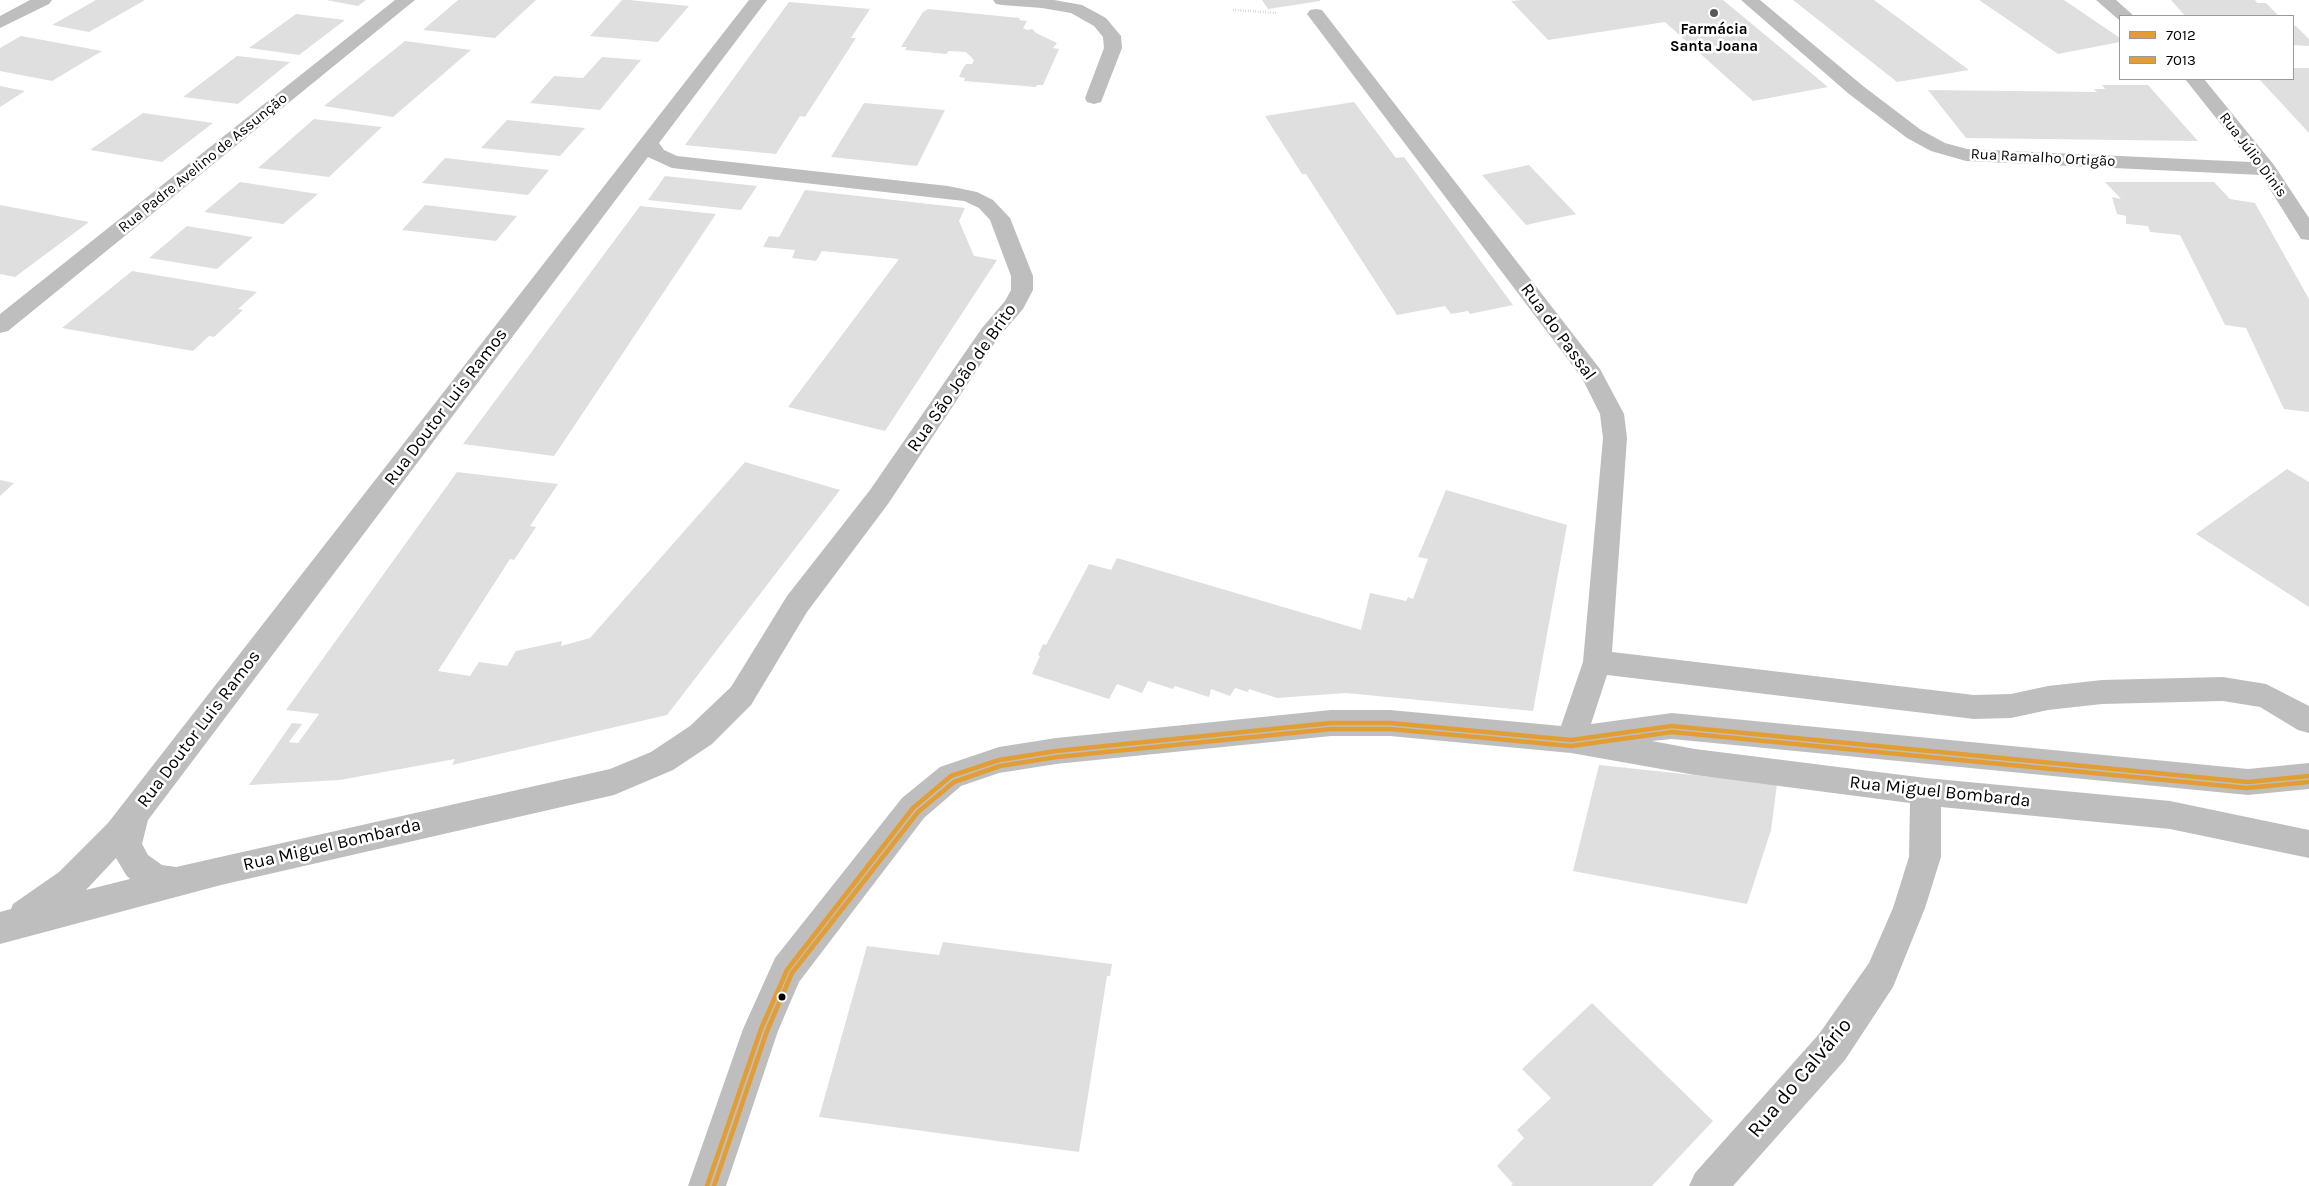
<!DOCTYPE html>
<meta charset="utf-8">
<style>
body{margin:0}
#map{position:relative;width:2309px;height:1186px;overflow:hidden;background:#fff;font-family:Karla,sans-serif}
canvas{display:block}
.legend{position:absolute;left:2119px;top:15px;width:175px;height:65px;box-sizing:border-box;background:#fff;border:1px solid #999;margin:0;padding:6px 9px;list-style:none;font-size:15px;color:#000}
.legend li{display:flex;align-items:center;gap:10px;height:25px}
.legend b{width:25px;border:1px solid #999}
</style>
<div id="map">
<canvas width="2309" height="1186"></canvas>
<ul class="legend">
<li><b style="height:6px;background:#e29e35"></b>7012</li>
<li><b style="height:6px;background:#e29e35"></b>7013</li>
</ul>
</div>
<script>
const ctx = document.querySelector('canvas').getContext('2d');
ctx.lineJoin = 'round';
function fill(path, color) { ctx.fillStyle = color; ctx.fill(path, 'evenodd'); }
const shape = rows => new Path2D(rows.map(r => 'M' + r).join(''));
function stroke(path, color, width, dash) { ctx.strokeStyle = color; ctx.lineWidth = width; ctx.lineCap = dash ? 'butt' : 'round'; ctx.setLineDash(dash || []); ctx.stroke(path); }
function drawText(font, color, halo, rows, align = 'center') {
  ctx.font = font + ' Karla,sans-serif'; ctx.lineWidth = 5; ctx.setLineDash([]); ctx.textBaseline = 'middle'; ctx.strokeStyle = halo; ctx.fillStyle = color; for (const [text, x, y, turn = 0] of rows) {
    ctx.save(); ctx.translate(x, y); ctx.rotate((+turn || 0) * Math.PI / 180); ctx.textAlign = isNaN(turn) ? turn : align; if (halo) ctx.strokeText(text, 0, 0); ctx.fillText(text, 0, 0); ctx.restore();
  }
}
fill(shape([
 [96,0,145,0,89,32,52,25],
 [326,0,366,0,358,6],
 [458,0,536,0,495,38,423,30],
 [622,0,629,0,689,6,658,42,590,36],
 [1262,0,1320,0,1320,1,1268,9],
 [1522,0,1723,0,1828,87,1753,101,1665,22,1548,40,1511,1],
 [1793,0,1874,0,1969,70,1897,82],
 [1979,0,2064,0,2120,38,2120,42,2058,54],
 [2171,0,2255,0,2257,3,2266,3,2279,16,2185,16],
 [789,2,870,9,851,38,856,38,805,117,800,116,776,154,685,145],
 [928,9,1020,18,1019,20,1027,21,1023,28,1027,30,1032,29,1036,33,1057,43,1053,48,1059,49,1043,85,1037,85,1036,87,964,81,965,78,959,77,962,70,966,64,972,64,974,60,966,52,949,51,946,54,905,50,907,47,901,47,923,12],
 [296,14,345,20,299,55,249,48],
 [2293,26,2296,26,2309,39,2309,46,2293,45],
 [21,36,102,51,52,81,0,71,0,48],
 [405,41,471,50,393,117,324,106],
 [237,56,290,62,238,104,183,97],
 [602,57,641,60,600,110,530,103,554,76,583,78],
 [2293,68,2309,68,2309,133,2259,79,2293,79],
 [2102,85,2148,85,2198,141,1966,138,1928,90,2097,92,2094,89,2105,89],
 [0,86,25,91,0,107],
 [1354,102,1396,158,1404,157,1513,305,1470,314,1468,311,1451,314,1445,306,1397,315,1306,174,1302,174,1265,116],
 [864,103,945,110,917,166,831,157],
 [143,113,213,123,162,162,90,150],
 [314,119,382,127,329,177,258,168],
 [507,120,585,128,560,156,481,148],
 [445,158,549,170,528,195,422,183],
 [1529,165,1576,214,1526,225,1482,175],
 [665,176,757,186,741,210,648,200],
 [240,182,318,194,283,224,204,212],
 [2105,182,2214,182,2230,199,2255,203,2309,299,2309,412,2284,409,2246,328,2225,325,2180,235,2150,232,2148,226,2126,224,2126,216,2117,214,2112,197,2121,199],
 [805,190,965,208,959,221,974,256,997,260,885,431,788,407,899,259,822,251,816,261,792,258,795,250,763,247,769,236,779,237],
 [0,205,89,222,15,277,0,274],
 [425,205,517,216,496,241,402,230],
 [640,206,716,214,554,456,463,444],
 [187,226,253,237,217,269,149,258],
 [132,271,257,292,238,309,243,310,214,337,209,336,193,351,62,328],
 [745,462,840,490,667,715,452,765,455,759,340,780,249,785,292,723,302,724,289,742,298,743,319,714,286,710,457,472,558,484,530,526,536,527,514,560,510,559,438,671,470,676,479,662,507,666,516,651,562,641,561,646,590,638],
 [2287,469,2309,482,2309,607,2196,534],
 [0,480,14,483,0,496],
 [1446,490,1567,525,1533,711,1346,693,1277,698,1249,689,1248,692,1235,688,1230,696,1211,689,1209,697,1175,686,1173,689,1148,681,1142,693,1117,684,1109,699,1032,674,1040,656,1038,655,1043,644,1046,645,1089,564,1111,570,1117,558,1361,630,1370,593,1406,601,1408,597,1413,599,1428,559,1418,557],
 [1599,765,1777,784,1771,830,1747,904,1573,871],
 [943,942,1112,964,1110,976,1107,976,1079,1152,819,1117,867,946,939,955],
 [1592,1003,1713,1121,1652,1186,1511,1186,1513,1184,1497,1166,1524,1138,1517,1130,1551,1098,1522,1069]
]), '#dfdfdf');
stroke(shape([
 [1233,10,1277,13]
]), '#b9b9b9', 2.5, [0.5, 2]);
fill(shape([
 [30,0,52,0,49,4,0,28,0,16,30,0],
 [395,0,415,0,8,331,0,333,0,314,395,0],
 [749,0,767,0,659,143,664,150,677,156,948,186,977,192,993,200,1010,218,1033,276,1033,290,1023,309,998,338,888,504,807,612,751,705,712,744,673,770,614,795,221,885,0,944,0,912,11,909,13,904,59,872,108,823,749,0],
 [648,157,672,168,964,201,979,208,990,220,1011,276,1011,290,1005,301,982,328,870,490,787,596,731,687,690,726,651,752,610,769,176,867,162,865,148,855,142,844,148,820,648,157],
 [116,858,126,875,130,879,86,890,116,858],
 [993,0,1054,0,1082,5,1106,18,1121,36,1122,48,1101,102,1094,104,1087,102,1085,98,1104,48,1103,37,1094,26,1071,13,1042,8,1002,5,996,4,993,0],
 [1741,0,1760,0,1863,86,1921,130,1945,143,1967,149,2251,162,2185,79,2204,79,2274,165,2309,218,2309,240,2301,239,2261,175,1966,161,1931,151,1907,138,1849,94,1741,0],
 [2096,0,2116,0,2134,16,2120,16,2119,20,2096,0],
 [1316,9,1322,10,1600,369,1624,414,1627,438,1612,652,1974,695,2011,694,2048,686,2102,680,2223,677,2266,684,2309,706,2309,733,2298,730,2260,707,2223,701,2102,704,2048,710,2011,718,1974,719,1607,675,1591,724,1672,713,2248,769,2309,763,2309,789,2248,795,1672,739,1652,741,1695,749,1926,778,2170,801,2309,830,2309,858,2170,829,1941,807,1941,857,1925,908,1893,987,1845,1060,1733,1186,1689,1186,1695,1173,1819,1034,1869,963,1893,908,1909,857,1910,803,1695,775,1571,753,1390,736,1331,736,1056,764,999,773,961,786,924,818,799,982,778,1031,726,1186,688,1186,743,1029,775,958,902,798,940,767,999,747,1056,738,1331,710,1390,710,1561,726,1583,662,1603,438,1600,414,1582,378,1310,18,1307,14,1310,10,1316,9]
]), '#bebebe');
stroke(shape([
 [707,1186,761,1029,787,970,913,808,951,776,999,760,1056,751,1331,723,1390,723,1571,740,1672,726,2248,782,2309,776]
]), '#e29e35', 4.5);
stroke(shape([
 [714,1186,767,1031,792,973,918,812,954,782,1000,766,1057,757,1331,729,1390,729,1571,746,1672,732,2247,788,2309,782]
]), '#e29e35', 4.5);
for (const [x, y, r, color] of [
 [1714,13,5,"#595959"],
 [782,997,4.5,"#000"]
]) { const dot = new Path2D(); dot.arc(x, y, r, 0, 2 * Math.PI); ctx.fillStyle = color; ctx.fill(dot); stroke(dot, '#fff', 2); }
drawText('bold 15px', '#000', '#fff', [
 ["Farmácia",1714,30],
 ["Santa Joana",1714,47]
]);
drawText('15px', '#000', '#fff', [
 ["Rua Júlio Dinis",2253,155,53],
 ["Rua Ramalho Ortigão",2043,158,3],
 ["Rua Padre Avelino de Assunção",203,163,-39]
]);
drawText('18px', '#000', '#fff', [
 ["Rua do Passal",1558,332,54],
 ["Rua São João de Brito",962,378,-55],
 ["Rua Doutor Luis Ramos",446,407,-53],
 ["Rua Doutor Luis Ramos",199,729,-53],
 ["Rua Miguel Bombarda",1940,792,6],
 ["Rua Miguel Bombarda",332,845,-13]
]);
drawText('21px', '#000', '#fff', [
 ["Rua do Calvário",1800,1078,-50]
]);
</script>
